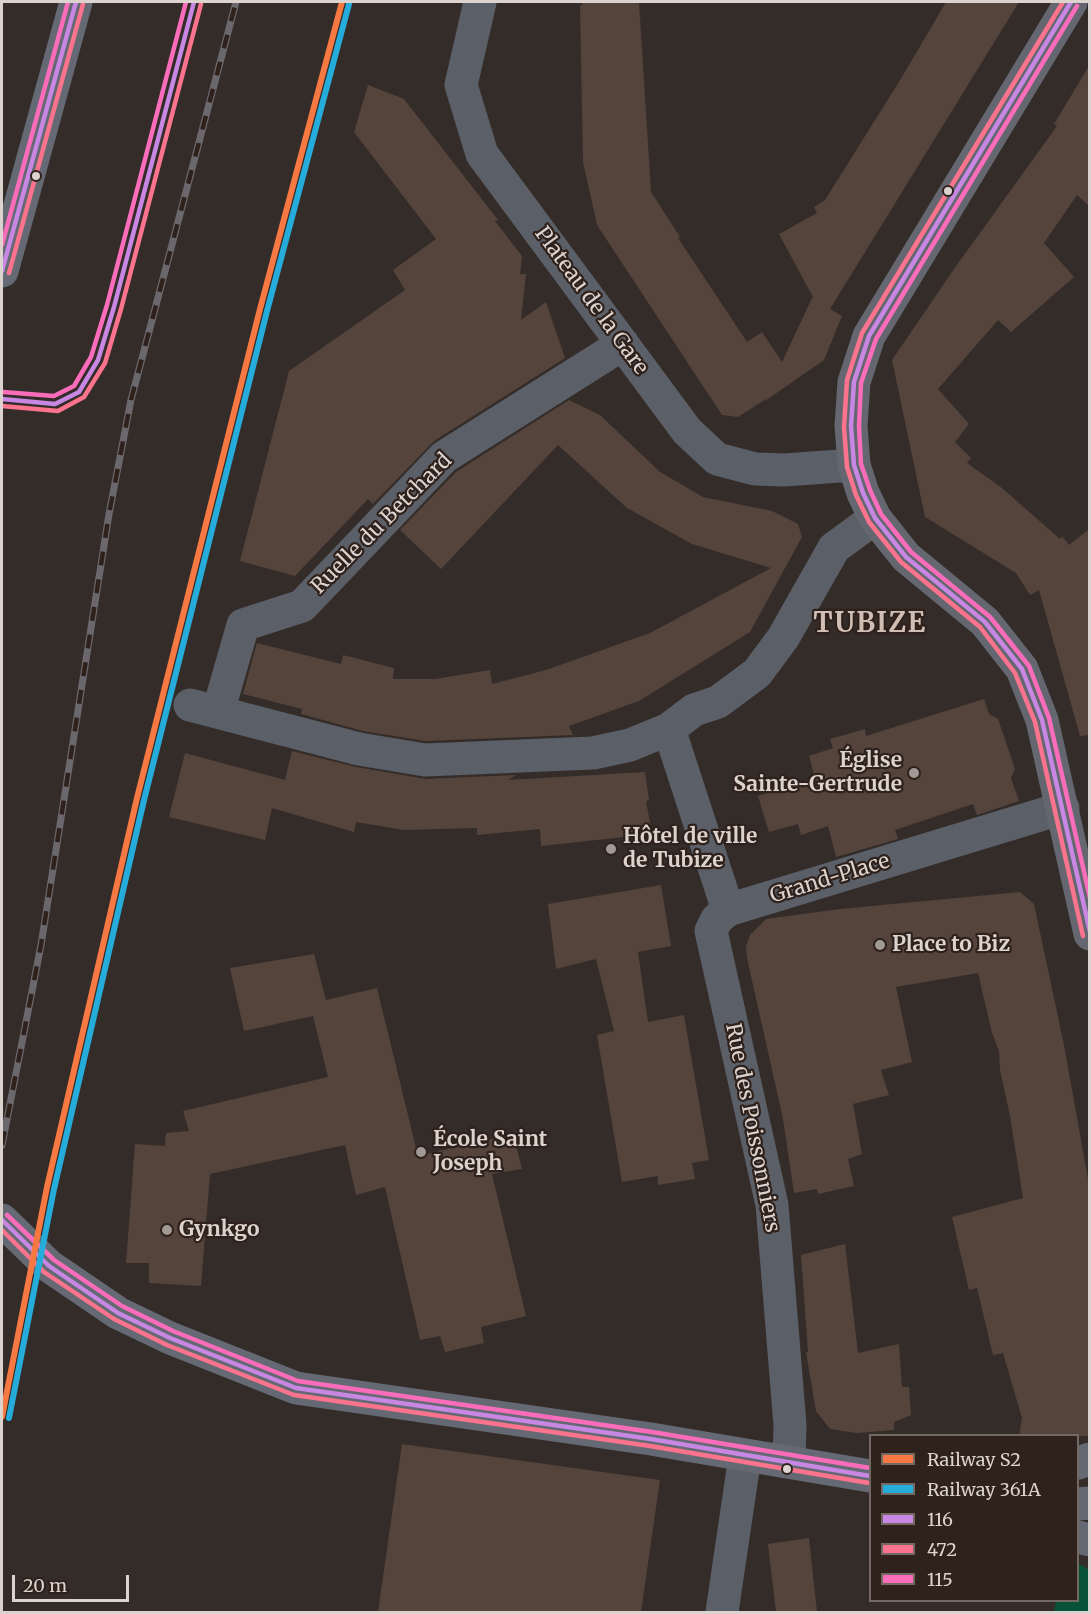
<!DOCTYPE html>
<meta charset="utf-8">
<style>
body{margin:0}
#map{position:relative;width:1091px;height:1614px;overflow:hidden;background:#342c29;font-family:Merriweather,serif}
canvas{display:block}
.frame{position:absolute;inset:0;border:3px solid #dcd3ce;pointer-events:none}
.legend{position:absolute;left:869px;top:1434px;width:210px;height:168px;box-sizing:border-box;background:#2f211b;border:2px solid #746863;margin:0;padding:8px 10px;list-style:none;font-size:18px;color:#dcd3ce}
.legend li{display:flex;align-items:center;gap:12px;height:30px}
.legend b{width:30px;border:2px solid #746863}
.scale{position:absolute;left:12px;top:1575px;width:117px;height:27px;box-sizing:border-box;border:3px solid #dcd3ce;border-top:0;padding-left:8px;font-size:18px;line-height:21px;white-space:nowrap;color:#dcd3ce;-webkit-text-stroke:4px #2f211b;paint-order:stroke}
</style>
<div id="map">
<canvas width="1091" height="1614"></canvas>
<div class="frame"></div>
<ul class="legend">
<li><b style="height:8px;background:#f67943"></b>Railway S2</li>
<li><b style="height:8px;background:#26acda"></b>Railway 361A</li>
<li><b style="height:8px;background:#c787e3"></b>116</li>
<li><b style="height:8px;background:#fc738d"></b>472</li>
<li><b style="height:8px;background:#fb6dba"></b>115</li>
</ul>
<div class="scale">20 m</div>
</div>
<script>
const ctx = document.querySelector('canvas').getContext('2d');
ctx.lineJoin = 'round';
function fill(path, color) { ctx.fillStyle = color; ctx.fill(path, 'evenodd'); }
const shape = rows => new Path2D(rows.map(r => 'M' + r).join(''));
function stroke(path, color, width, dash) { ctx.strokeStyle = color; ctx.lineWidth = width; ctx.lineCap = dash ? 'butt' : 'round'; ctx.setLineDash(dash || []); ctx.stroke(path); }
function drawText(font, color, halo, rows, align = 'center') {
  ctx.font = font + ' Merriweather,serif'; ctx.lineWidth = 4.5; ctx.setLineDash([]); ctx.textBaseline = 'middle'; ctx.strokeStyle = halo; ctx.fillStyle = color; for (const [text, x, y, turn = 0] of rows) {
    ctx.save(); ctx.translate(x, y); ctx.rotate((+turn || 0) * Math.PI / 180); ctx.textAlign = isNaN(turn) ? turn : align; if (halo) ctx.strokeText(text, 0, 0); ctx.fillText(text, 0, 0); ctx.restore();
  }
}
fill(shape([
 [1078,1563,1089,1570,1089,1612,1054,1612,1056,1601,1078,1600]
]), '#075239');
fill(shape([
 [582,2,639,2,651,192,680,237,678,238,747,342,762,332,782,362,812,298,814,299,779,234,817,213,814,207,825,200,902,77,946,2,1019,2,830,309,842,316,824,360,765,401,766,399,738,417,722,415,597,225,583,162,580,6,582,6],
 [1089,66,1089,206,1077,195,1044,243,1074,277,1011,332,998,320,938,389,969,424,955,442,971,458,967,463,1002,488,1060,539,1062,536,1069,545,1089,529,1089,735,1080,736,1039,590,1030,595,1016,573,925,517,892,360,954,269,1057,126,1054,124],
 [368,85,404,99,498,220,495,221,522,256,520,274,526,274,521,320,546,302,565,358,434,441,373,504,368,499,295,576,240,561,289,371,405,290,393,270,436,239,354,132],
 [569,400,600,415,660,472,703,497,772,511,798,524,802,537,750,632,639,701,569,726,573,735,426,741,363,731,301,714,302,709,243,694,257,643,341,664,343,655,394,668,393,679,435,679,490,670,492,684,546,670,650,633,771,568,692,544,627,508,558,445,441,569,400,530,456,472],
 [984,699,989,714,998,719,1015,769,1011,778,1019,801,977,815,973,804,895,830,898,839,836,857,828,826,801,835,798,824,769,832,758,796,815,778,809,756,833,748,830,739,865,729,866,736],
 [292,751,356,767,426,779,516,775,508,780,645,772,649,800,646,801,652,834,541,846,540,829,477,835,477,828,404,830,356,822,354,832,272,808,265,840,169,817,185,753,285,780],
 [661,885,671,946,638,952,648,1022,684,1015,709,1160,692,1163,695,1179,658,1185,658,1176,622,1182,597,1035,614,1031,596,959,556,969,548,904],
 [1020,892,1034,904,1064,1045,1089,1185,1089,1436,1019,1436,1022,1418,1003,1353,993,1355,977,1288,969,1290,952,1217,1023,1198,1010,1116,1000,1070,999,1051,992,1033,978,973,896,987,912,1062,881,1070,889,1095,853,1104,862,1154,848,1159,854,1186,818,1194,817,1189,794,1193,783,1119,747,958,746,947,750,935,766,919,840,909],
 [314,954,326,1000,377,988,418,1156,513,1134,522,1169,492,1174,526,1316,481,1327,484,1343,445,1352,440,1336,420,1340,385,1187,356,1195,345,1145,210,1174,201,1286,149,1283,149,1263,126,1263,135,1144,165,1146,166,1133,189,1131,183,1111,328,1077,313,1016,244,1031,230,968],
 [845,1244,858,1353,899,1344,902,1387,909,1387,911,1415,894,1422,894,1430,857,1433,830,1429,816,1411,806,1352,808,1352,801,1255],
 [402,1444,660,1480,641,1612,378,1612],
 [809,1538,817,1612,776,1612,768,1544]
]), '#55443b');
stroke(shape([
 [480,2,461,85,482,154,687,431,717,459,755,469,784,470,854,465],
 [190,705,359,749,425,760,593,753,630,745,669,729],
 [218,712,243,625,302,606,444,457,623,344],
 [728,910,669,729,694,710,718,702,757,673,783,638,834,548,875,518],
 [789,1462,790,1425,772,1205,711,931,717,919,728,910,1063,808],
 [722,1612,745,1456]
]), '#5b5f67', 33);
stroke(shape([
 [2,271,76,2],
 [2,1220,49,1266,118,1313,170,1338,296,1388,651,1439,870,1476],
 [1078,1463,1090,1459],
 [1078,1504,1090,1503],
 [1078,1537,1090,1540]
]), '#656973', 33);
stroke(shape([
 [1071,2,869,336,854,382,851,426,854,465,863,493,875,518,906,557,985,622,1022,669,1042,720,1090,934]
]), '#646770', 33);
const rail = shape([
 [2,1145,41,945,109,514,131,400,236,2]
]);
stroke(rail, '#6a686c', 7);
stroke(rail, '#2f211b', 4.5, [14]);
stroke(shape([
 [1071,2,869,336,854,382,851,426,854,465,863,493,875,518,906,557,985,622,1022,669,1042,720,1090,932],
 [2,271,76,2],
 [2,399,55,404,79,392,98,360,114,307,194,2],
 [2,1220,49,1266,118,1313,170,1338,296,1388,651,1439,870,1476]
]), '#c787e3', 4.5);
stroke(shape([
 [1063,2,862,333,847,380,844,427,847,467,856,495,869,522,901,562,980,627,1015,673,1035,722,1083,936],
 [9,273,83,4],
 [2,406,58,411,84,397,105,363,121,309,201,4],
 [2,1230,44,1272,114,1319,167,1345,294,1395,650,1446,869,1483]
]), '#fc738d', 4.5);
stroke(shape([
 [1077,6,876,339,861,383,859,426,861,464,870,490,881,514,911,552,990,617,1029,666,1049,718,1090,898],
 [2,245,68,2],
 [3,392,54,396,74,386,91,357,107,305,186,2],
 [7,1215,54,1260,122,1306,173,1331,298,1381,652,1432,870,1468]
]), '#fb6dba', 4.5);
stroke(shape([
 [2,1417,47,1187,137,798,260,309,342,2]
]), '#f67943', 6);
stroke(shape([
 [9,1418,54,1189,144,800,267,311,349,4]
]), '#26acda', 6);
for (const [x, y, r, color] of [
 [36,176,5,"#dcd3ce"],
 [948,191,5,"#dcd3ce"],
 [914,773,6,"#a19994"],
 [611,849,6,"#a19994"],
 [880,945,6,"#a19994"],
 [421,1152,6,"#a19994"],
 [167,1230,6,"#a19994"],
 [787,1469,5,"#dcd3ce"]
]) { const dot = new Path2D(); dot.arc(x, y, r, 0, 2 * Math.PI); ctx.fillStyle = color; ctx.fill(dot); stroke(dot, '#2f211b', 2); }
drawText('21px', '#dcd3ce', '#2f211b', [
 ["Plateau de la Gare",591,301,54],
 ["Ruelle du Betchard",382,524,-45],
 ["Grand-Place",830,879,-17],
 ["Rue des Poissonniers",752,1128,79]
]);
drawText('bold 21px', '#dcd3ce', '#2f211b', [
 ["Église",902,761,"right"],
 ["Sainte-Gertrude",902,785,"right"],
 ["Hôtel de ville",623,837],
 ["de Tubize",623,861],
 ["Place to Biz",892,945],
 ["École Saint",433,1140],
 ["Joseph",433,1164],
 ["Gynkgo",179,1230]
], 'left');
ctx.letterSpacing = '1.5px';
drawText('bold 27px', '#d0beb5', '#2f211b', [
 ["TUBIZE",870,624]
]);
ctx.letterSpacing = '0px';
</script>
